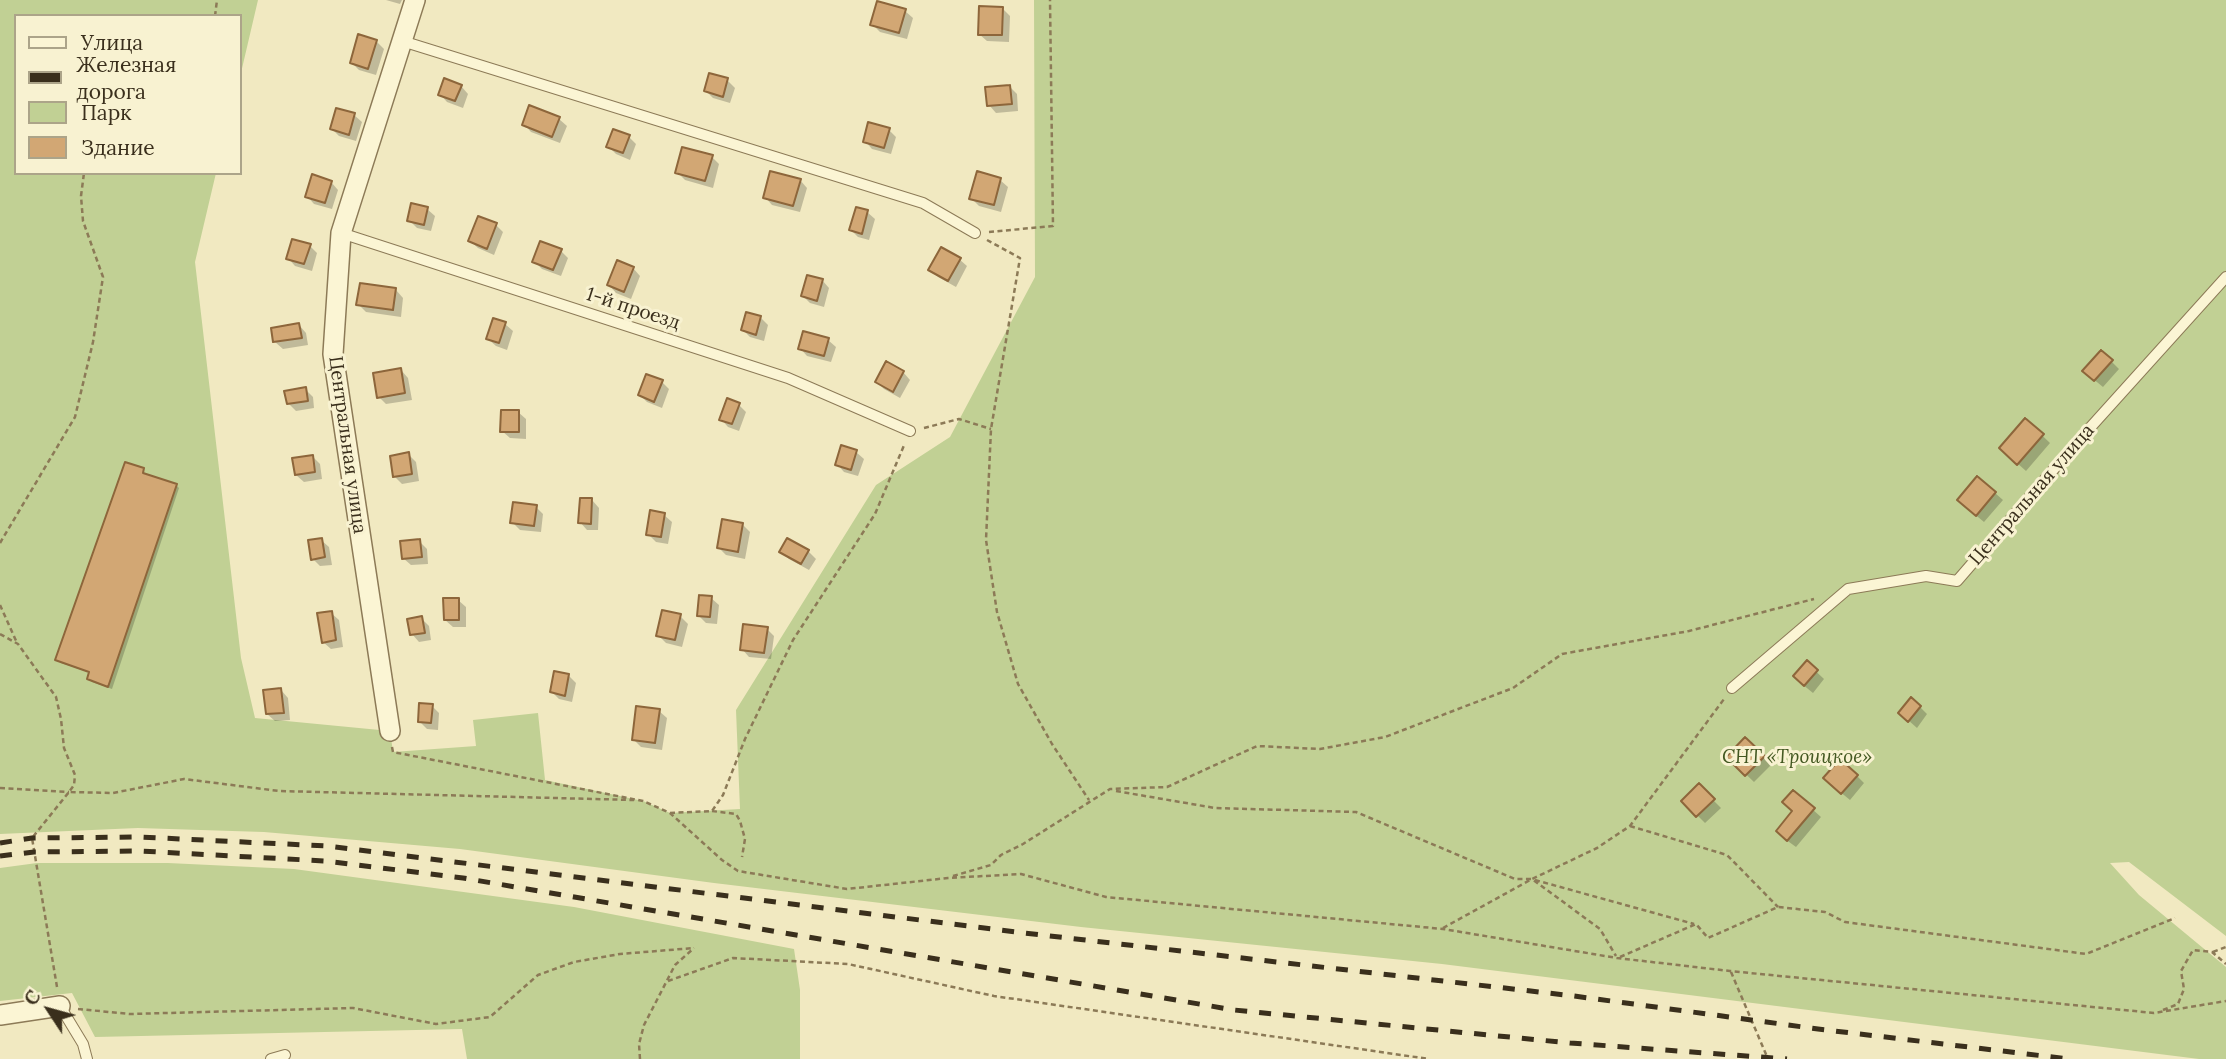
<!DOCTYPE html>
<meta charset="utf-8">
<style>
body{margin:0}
#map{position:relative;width:2226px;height:1059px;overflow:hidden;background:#f1e9c1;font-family:Lora,serif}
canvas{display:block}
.legend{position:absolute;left:14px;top:14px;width:228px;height:161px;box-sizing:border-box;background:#f8f2d1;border:2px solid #aca489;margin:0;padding:9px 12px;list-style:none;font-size:21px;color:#3a2f1c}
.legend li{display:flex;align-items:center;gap:14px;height:35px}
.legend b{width:35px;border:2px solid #aca489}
.north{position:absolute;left:14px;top:975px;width:70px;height:70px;-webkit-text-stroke:5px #f8f2d1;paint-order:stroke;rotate:306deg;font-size:19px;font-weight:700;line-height:28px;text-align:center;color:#3a2f1c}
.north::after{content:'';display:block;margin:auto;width:24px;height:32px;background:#3a2f1c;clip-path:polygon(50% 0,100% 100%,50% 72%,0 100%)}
</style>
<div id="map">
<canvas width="2226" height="1059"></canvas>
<ul class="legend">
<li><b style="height:9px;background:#fbf5d4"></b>Улица</li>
<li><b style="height:9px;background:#3a2f1c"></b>Железная дорога</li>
<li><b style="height:19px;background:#c1d094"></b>Парк</li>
<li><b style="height:19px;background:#d2a774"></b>Здание</li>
</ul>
<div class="north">С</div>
</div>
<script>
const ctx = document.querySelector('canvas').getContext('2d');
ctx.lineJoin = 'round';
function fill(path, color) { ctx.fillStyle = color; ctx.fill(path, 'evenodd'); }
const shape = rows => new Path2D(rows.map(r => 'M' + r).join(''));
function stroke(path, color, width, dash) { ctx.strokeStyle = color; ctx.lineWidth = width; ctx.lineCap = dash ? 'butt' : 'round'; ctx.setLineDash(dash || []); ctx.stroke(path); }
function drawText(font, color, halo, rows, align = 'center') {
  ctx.font = font + ' Lora,serif'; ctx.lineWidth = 6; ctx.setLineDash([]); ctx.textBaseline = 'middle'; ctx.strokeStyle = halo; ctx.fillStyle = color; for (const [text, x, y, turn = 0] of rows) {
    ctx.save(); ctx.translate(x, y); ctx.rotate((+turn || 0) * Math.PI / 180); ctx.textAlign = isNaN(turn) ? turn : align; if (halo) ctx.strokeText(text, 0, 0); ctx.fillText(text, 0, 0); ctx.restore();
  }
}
fill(shape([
 [0,0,258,0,240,77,240,16,16,16,16,173,216,173,195,262,241,658,255,718,390,731,393,752,476,746,473,720,538,713,545,780,643,801,670,813,740,809,736,710,876,485,950,437,1035,277,1034,0,2226,0,2226,936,2129,862,2110,863,2139,895,2226,967,2226,1059,2199,1059,1442,964,1081,927,714,883,460,849,264,832,138,828,0,834],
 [37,863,168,863,294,869,574,907,794,949,800,990,800,1059,467,1059,462,1029,95,1037,72,993,0,1001,0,868]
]), '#c1d094');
fill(shape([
 [386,0,402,0,400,4],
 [1002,8,1010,16,1009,42,987,41,979,34],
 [905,11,913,18,907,39,880,32,872,24],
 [376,41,384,49,376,75,359,70,352,63],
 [727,80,735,88,730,103,713,98,706,91],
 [461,86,468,94,463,108,447,102,440,94],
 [1009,86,1017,94,1018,111,996,113,989,105],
 [354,115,362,122,356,141,339,136,332,129],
 [559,119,567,126,560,143,531,132,524,124],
 [889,130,896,137,891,154,872,149,865,141],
 [629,137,636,144,630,160,616,154,608,146],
 [712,157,719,164,713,188,685,180,677,172],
 [800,180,807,188,800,212,772,205,765,197],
 [1000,180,1008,187,1001,212,979,206,971,198],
 [331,182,338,190,332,209,314,204,307,196],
 [427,209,435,216,431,231,417,228,409,220],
 [867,212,875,219,869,240,858,237,851,230],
 [496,225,503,232,494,255,478,248,470,241],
 [310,246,317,253,312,271,295,266,288,258],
 [561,251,568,258,561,276,542,269,534,261],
 [959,259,967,266,956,287,938,277,930,269],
 [633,268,640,276,631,299,616,293,609,285],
 [822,280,829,288,824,307,810,303,803,296],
 [396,290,403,298,401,317,366,312,358,304],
 [760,317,768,325,764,341,750,337,743,330],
 [505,324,513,331,507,350,496,346,488,339],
 [299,325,306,333,308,345,283,349,275,342],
 [828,340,836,347,831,362,807,356,800,348],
 [2112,362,2119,369,2103,387,2092,378],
 [401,370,408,378,412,400,386,404,379,397],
 [903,372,910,380,900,398,884,389,877,382],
 [662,382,669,389,662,408,647,402,640,395],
 [305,389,313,397,314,408,296,411,288,403],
 [739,405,746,412,739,431,728,427,721,419],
 [518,412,526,419,526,439,510,438,502,431],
 [2026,420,2050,443,2026,471,2008,455],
 [856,452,864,459,858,476,844,472,837,464],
 [408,454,416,462,419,481,402,484,394,476],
 [312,456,320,464,322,479,304,482,296,475],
 [143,470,146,475,176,485,179,488,112,689,92,682,89,679,91,673,61,663,57,660],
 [1995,493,2003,500,1984,522,1966,507],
 [592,500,599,508,598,530,587,530,580,522],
 [536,507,543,514,541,532,520,530,512,522],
 [664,515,672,522,668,544,656,542,648,534],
 [742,524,750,532,745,559,726,555,719,548],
 [321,540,329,547,332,565,320,566,313,559],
 [419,541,427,549,428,564,411,565,403,558],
 [808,551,816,559,809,570,789,559,781,552],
 [711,598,719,605,717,624,706,623,699,616],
 [458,600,466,607,466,627,453,627,445,620],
 [331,613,339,620,343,647,331,649,323,642],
 [680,616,688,624,682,647,666,643,658,635],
 [421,618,429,626,431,640,419,642,412,634],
 [767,629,774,636,771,659,749,657,742,649],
 [1807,663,1824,679,1813,693,1802,684],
 [568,675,576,683,572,702,559,699,552,692],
 [281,690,288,698,290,720,275,721,267,714],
 [432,706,439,713,438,730,427,729,419,721],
 [1920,707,1927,714,1917,728,1908,720],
 [659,711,667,718,662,750,641,747,633,739],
 [1745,740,1771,765,1754,782,1728,757],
 [1857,776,1864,783,1850,800,1833,786],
 [1699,786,1721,808,1705,823,1683,801],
 [1793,792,1821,817,1796,847,1785,839,1794,812]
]), '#0003');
const building = shape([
 [877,1,906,9,899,33,870,25,877,1],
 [979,6,1003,7,1002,35,978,35,979,6],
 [358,34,377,40,368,69,350,63,358,34],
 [709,73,728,78,723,97,704,91,709,73],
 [444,78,462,85,455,101,438,95,444,78],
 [1010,85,1012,104,987,106,985,87,1010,85],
 [529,105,560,117,552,137,522,125,529,105],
 [336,108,355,113,349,135,330,129,336,108],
 [868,122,890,128,884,148,863,142,868,122],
 [613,129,630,135,623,153,606,147,613,129],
 [682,147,713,155,705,181,675,173,682,147],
 [770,171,801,179,793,206,763,198,770,171],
 [977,171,1001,178,994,205,969,199,977,171],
 [312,174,332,181,325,203,305,197,312,174],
 [411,203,428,207,424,225,407,221,411,203],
 [856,207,868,210,862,234,849,230,856,207],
 [478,216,497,223,487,249,468,241,478,216],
 [292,239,311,244,304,264,286,259,292,239],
 [540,241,562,249,553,270,532,262,540,241],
 [941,247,961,258,948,281,928,270,941,247],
 [617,260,634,267,624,292,607,285,617,260],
 [807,275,823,279,817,301,801,296,807,275],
 [360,283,396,288,393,310,356,305,360,283],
 [746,312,761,316,756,335,741,330,746,312],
 [493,318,506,322,499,343,486,339,493,318],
 [299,323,302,338,273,342,271,328,299,323],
 [803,331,829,338,824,356,798,349,803,331],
 [2101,350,2113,360,2094,381,2082,371,2101,350],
 [886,361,904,371,893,392,875,382,886,361],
 [401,368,405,393,377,398,373,373,401,368],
 [646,374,663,380,654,402,638,395,646,374],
 [306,387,308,401,287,404,284,391,306,387],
 [727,398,740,403,732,424,719,420,727,398],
 [501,410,519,410,519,432,500,432,501,410],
 [2025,418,2044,434,2017,465,1999,448,2025,418],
 [841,445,857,450,851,470,835,465,841,445],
 [409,452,412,474,393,477,390,456,409,452],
 [313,455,315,472,295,475,292,458,313,455],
 [125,462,144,468,143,473,177,484,108,687,87,679,89,672,55,660,125,462],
 [1977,476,1996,492,1976,516,1957,500,1977,476],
 [580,498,592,498,591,524,578,523,580,498],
 [513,502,537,505,534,526,510,523,513,502],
 [650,510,665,513,661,537,646,535,650,510],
 [722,519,743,523,738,552,717,548,722,519],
 [322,538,325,557,311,560,308,540,322,538],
 [787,538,809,550,801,564,779,552,787,538],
 [420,539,422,557,402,559,400,541,420,539],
 [699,595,712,596,710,617,697,616,699,595],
 [443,598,459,598,459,620,444,620,443,598],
 [662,610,681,614,675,640,656,636,662,610],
 [332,611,336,640,322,643,317,613,332,611],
 [422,616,425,633,410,635,407,619,422,616],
 [743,624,768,627,764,653,740,650,743,624],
 [1807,660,1818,670,1804,686,1793,676,1807,660],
 [554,671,569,674,565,696,550,692,554,671],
 [281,688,284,713,266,714,263,690,281,688],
 [1911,697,1921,706,1908,722,1898,713,1911,697],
 [419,703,433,704,431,723,418,722,419,703],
 [636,706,660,709,655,743,632,740,636,706],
 [1745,737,1765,756,1745,776,1726,757,1745,737],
 [1840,759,1858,775,1841,794,1823,778,1840,759],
 [1699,783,1715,799,1696,817,1681,801,1699,783],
 [1793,790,1815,808,1787,841,1776,831,1792,811,1782,802,1793,790]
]);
fill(building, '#d2a774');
stroke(building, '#8d663b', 2);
const service = shape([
 [402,41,923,203,975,233],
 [341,233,788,378,910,431],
 [1732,688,1848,589,1926,576,1957,581,2079,440,2226,277],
 [60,1006,83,1044,87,1059],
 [271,1059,285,1055]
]);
const minor = shape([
 [390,731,333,354,341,233,415,0],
 [0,1015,60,1006]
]);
stroke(service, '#8c7a57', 12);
stroke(minor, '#8c7a57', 22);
stroke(shape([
 [215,16,217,0],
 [989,232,1053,226,1050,0],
 [987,240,1020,258,991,429,986,540,997,612,1018,684,1052,744,1089,800],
 [924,428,959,419,991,429],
 [0,543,75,417,93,342,103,277,83,221,81,196,84,173],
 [0,605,17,643],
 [0,634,18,644,56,697,61,719,64,748,75,775,74,785,69,792,113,793,184,779,279,791,634,800],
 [392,747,393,752,643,801,670,813,722,860,738,871,847,889,948,878,1021,874,1106,897,1443,929,1617,958,1730,971,2154,1013,2226,1001],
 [0,788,69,792],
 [1116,791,1215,808,1356,812,1515,879,1532,879,1600,929,1616,956],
 [712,811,736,814,740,821,745,839,742,857],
 [670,813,712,811,723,795,745,739,793,640,875,514,905,443],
 [1630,826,1727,855,1778,907],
 [953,876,991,865,1001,855,1023,844,1110,789,1167,787,1257,746,1320,749,1385,737,1513,688,1562,654,1689,631,1814,599],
 [1535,880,1694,924],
 [1443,928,1532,879,1597,848,1630,826,1724,699],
 [2213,952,2226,947],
 [1620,957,1696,924,1708,938,1778,907,1825,912,1845,922,2086,954,2175,918],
 [1731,972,1768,1059],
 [668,981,733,958,848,964,994,996,1429,1059],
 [57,987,32,838,69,792],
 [78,1009,130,1014,353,1008,436,1024,490,1017,538,975,574,962,620,954,694,948],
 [2163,1010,2178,1004,2184,989,2181,971,2193,950,2212,952,2226,964],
 [640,1059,639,1044,644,1025,675,965,694,948]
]), '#8c7a57', 2.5, [5, 3.5]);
stroke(service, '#fbf5d4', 10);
stroke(minor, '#fbf5d4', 19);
stroke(shape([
 [0,843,32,838,139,837,327,846,1024,933,1574,996,1818,1029,2069,1059],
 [0,856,34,852,140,851,325,861,463,878,1234,1010,1570,1043,1787,1059]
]), '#3a2f1c', 5, [12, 12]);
drawText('19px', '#3a2f1c', '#f8f2d1', [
 ["1-й проезд",633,309,18],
 ["Центральная улица",347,445,82],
 ["Центральная улица",2032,495,-49]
]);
drawText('italic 19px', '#435821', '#f8f2d1', [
 ["СНТ «Троицкое»",1797,758]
]);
</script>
